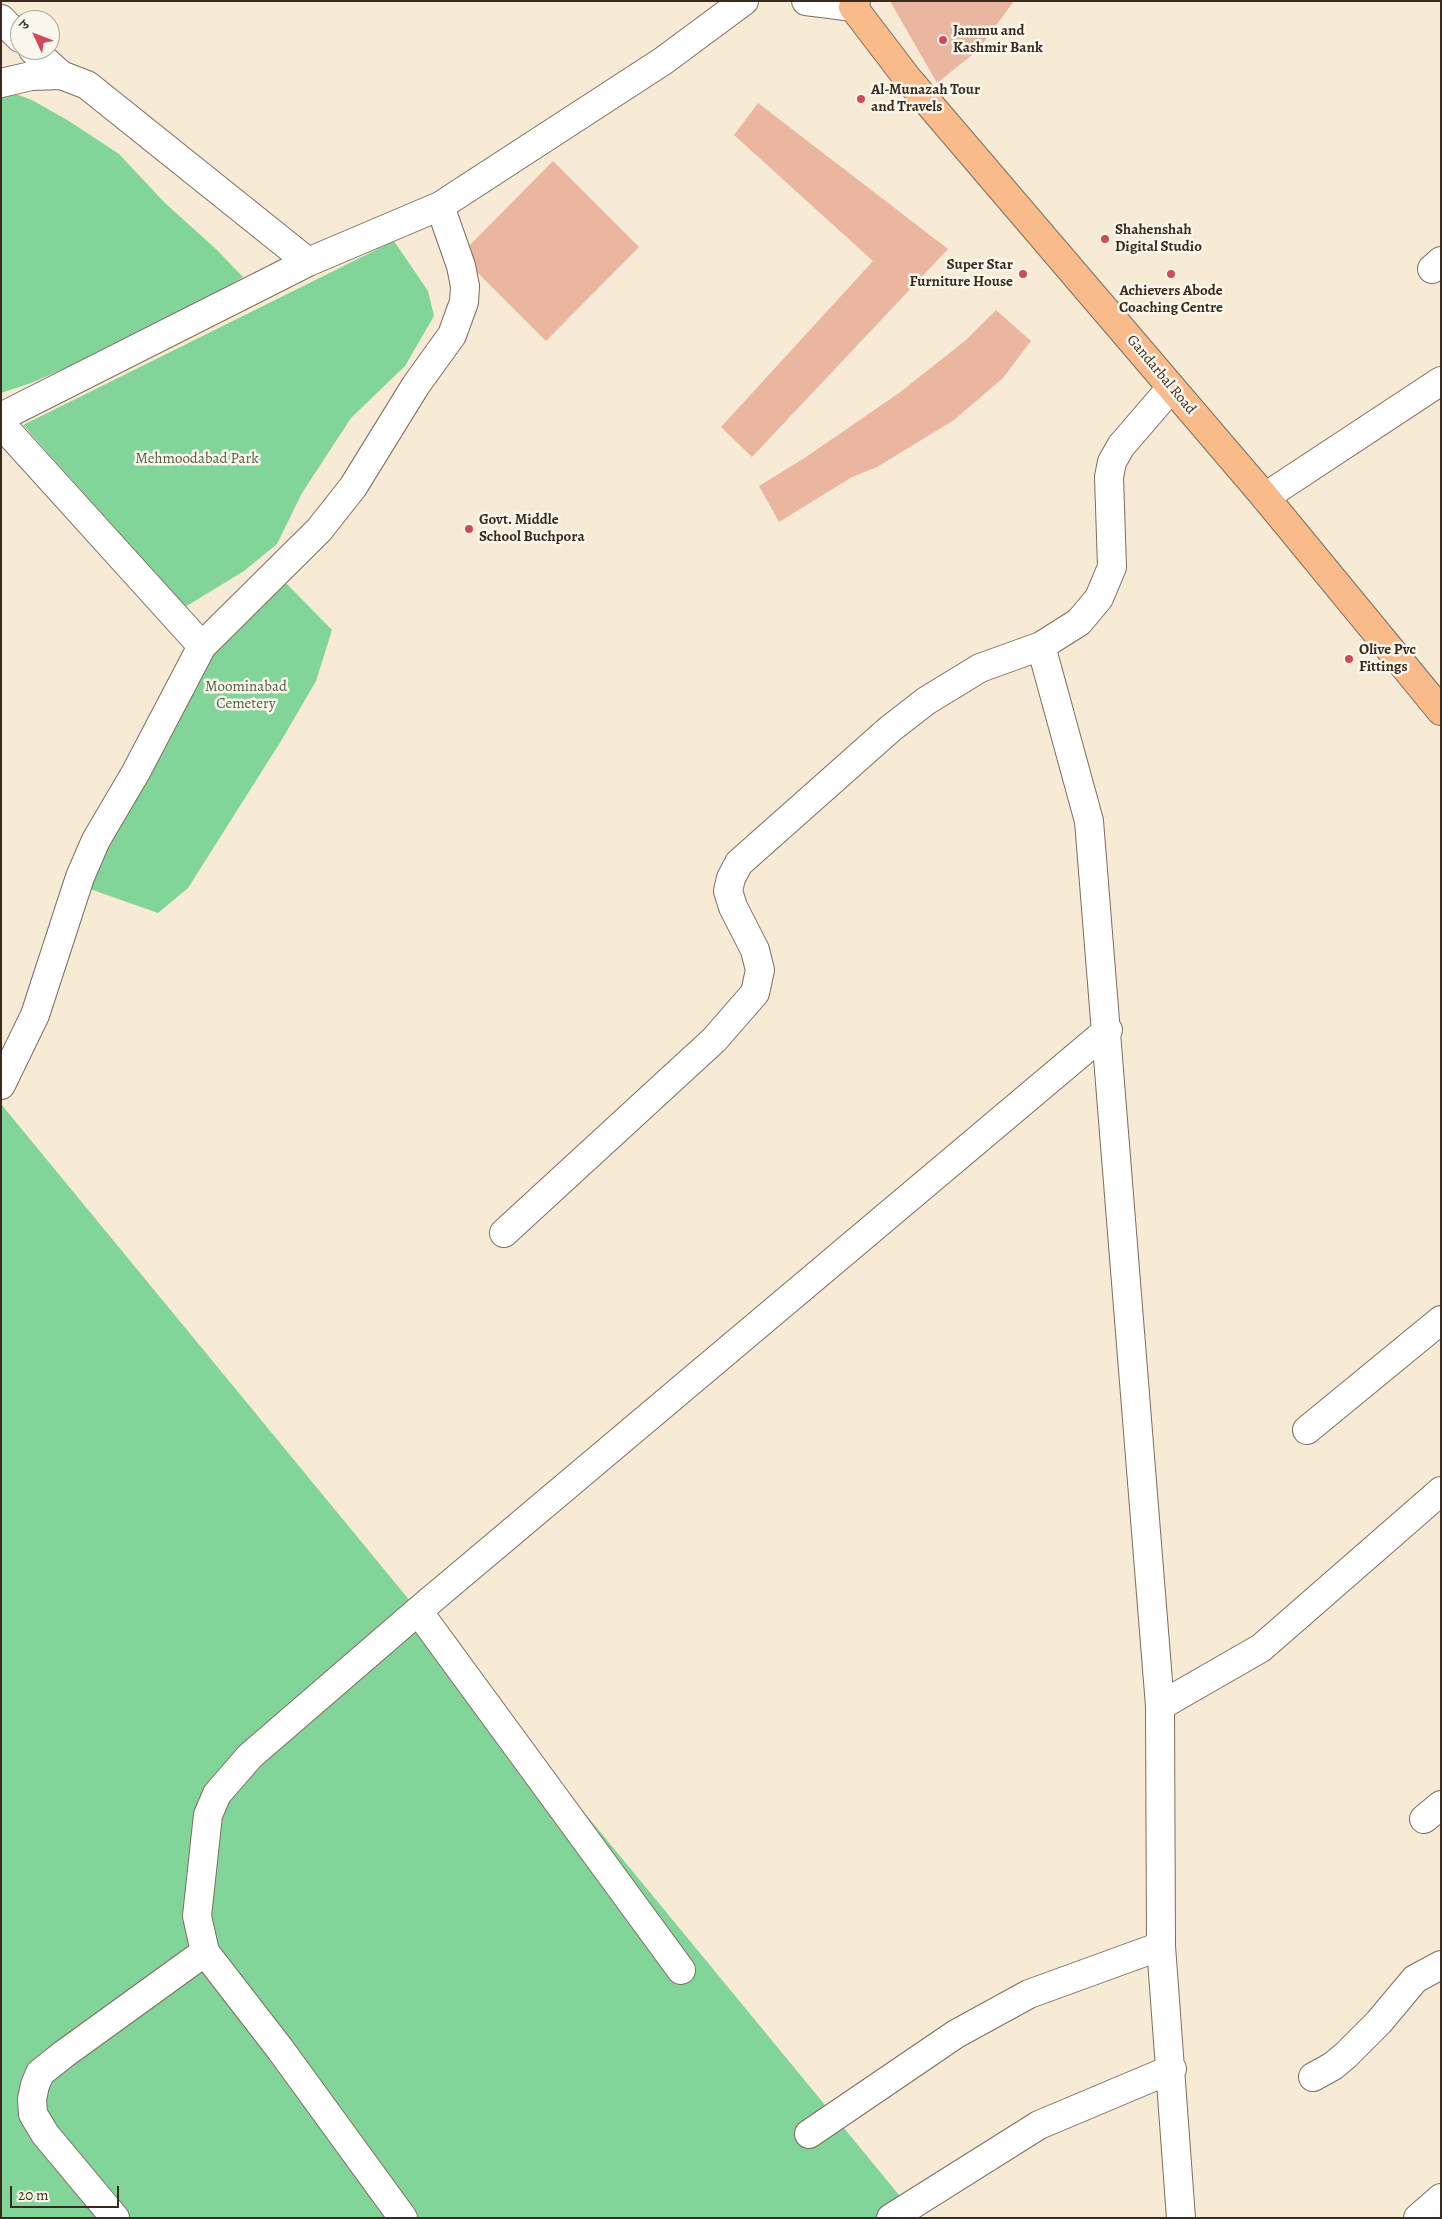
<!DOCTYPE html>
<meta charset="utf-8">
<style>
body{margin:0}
#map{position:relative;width:1442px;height:2219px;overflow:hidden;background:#f7ebd6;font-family:Alegreya,"Noto Serif Devanagari",serif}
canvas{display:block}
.frame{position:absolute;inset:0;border:2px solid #3b2a1e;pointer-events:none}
.north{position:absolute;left:10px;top:10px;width:50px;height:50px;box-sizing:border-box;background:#fbf7ec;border:1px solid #aea59a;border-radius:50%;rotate:313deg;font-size:14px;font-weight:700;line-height:20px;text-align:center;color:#3b2a1e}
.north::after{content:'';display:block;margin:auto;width:18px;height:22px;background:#d1495b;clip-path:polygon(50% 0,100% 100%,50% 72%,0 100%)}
.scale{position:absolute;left:10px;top:2186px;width:109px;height:22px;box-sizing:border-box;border:2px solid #3b2a1e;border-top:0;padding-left:6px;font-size:15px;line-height:18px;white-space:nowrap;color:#3b2a1e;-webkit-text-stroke:4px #fbf7ec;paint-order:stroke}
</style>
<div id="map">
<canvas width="1442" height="2219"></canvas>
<div class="frame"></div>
<div class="north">उ</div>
<div class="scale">20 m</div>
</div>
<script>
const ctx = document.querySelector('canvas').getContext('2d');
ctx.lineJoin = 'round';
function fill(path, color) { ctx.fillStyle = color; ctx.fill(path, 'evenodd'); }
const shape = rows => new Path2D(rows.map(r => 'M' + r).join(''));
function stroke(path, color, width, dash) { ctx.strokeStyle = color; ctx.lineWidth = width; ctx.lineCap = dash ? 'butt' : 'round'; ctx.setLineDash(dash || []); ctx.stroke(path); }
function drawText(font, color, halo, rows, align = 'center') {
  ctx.font = font + ' Alegreya,serif'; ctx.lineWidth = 5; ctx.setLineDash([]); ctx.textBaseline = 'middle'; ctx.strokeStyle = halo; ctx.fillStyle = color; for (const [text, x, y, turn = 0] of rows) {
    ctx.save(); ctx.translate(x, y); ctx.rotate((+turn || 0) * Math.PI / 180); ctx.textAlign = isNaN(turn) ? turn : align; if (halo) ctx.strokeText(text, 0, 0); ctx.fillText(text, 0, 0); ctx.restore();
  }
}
fill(shape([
 [5,90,32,100,69,121,119,154,165,203,217,250,243,277,187,312,128,341,31,383,1,393,1,91],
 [394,241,428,291,434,316,405,366,351,418,302,493,277,544,244,571,185,607,23,425],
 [284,581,332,630,316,681,281,741,188,888,158,913,90,889,108,834,204,660],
 [1,1104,918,2218,1,2218]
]), '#82d598');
fill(shape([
 [890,1,1014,1,977,51,937,83],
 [758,103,948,249,752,457,721,427,873,261,734,135],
 [553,161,639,247,546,341,460,255],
 [996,310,1031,341,1003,378,954,420,877,467,852,477,779,522,759,486,806,457,899,393,966,340]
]), '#ebb69f');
const minor = shape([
 [1,19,20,38],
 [33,50,61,75],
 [1,83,31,76,61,75,87,85,308,262],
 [1432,269,1441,261],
 [1,417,308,262,440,206,663,61,744,1],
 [1,424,202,646],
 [1265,497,1441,381],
 [1041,646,1089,821,1160,1706,1161,1946,1181,2218],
 [1,1085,35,1015,80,877,96,840,136,772,202,646,319,530,353,487,416,385,452,335,464,302,465,286,461,266,440,206],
 [504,1233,714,1040,755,993,760,970,755,950,733,907,728,891,731,878,739,863,890,729,926,701,980,668,1041,646,1079,622,1099,598,1112,567,1109,477,1112,462,1121,446,1171,388],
 [1307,1430,1441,1320],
 [418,1611,681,1970],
 [1160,1706,1261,1648,1441,1491],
 [1424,1819,1441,1805],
 [1313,2077,1333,2066,1346,2055,1379,2022,1415,1979,1441,1965],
 [809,2134,956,2034,1029,1994,1161,1946],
 [115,2218,45,2134,33,2114,32,2099,35,2085,40,2073,64,2054,205,1952],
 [403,2218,280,2049,205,1952,197,1916,208,1815,217,1794,250,1756,418,1611,1108,1030],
 [891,2218,1039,2125,1172,2069],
 [1418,2218,1441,2198]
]);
const tertiary = shape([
 [806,1,853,7]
]);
const primary = shape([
 [856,1,853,7,908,79,1265,497,1441,711]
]);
stroke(minor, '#7d6e5e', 30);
stroke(tertiary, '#7d6e5e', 30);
stroke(primary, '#7d6e5e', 30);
stroke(minor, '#fff', 28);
stroke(tertiary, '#fff', 28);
stroke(primary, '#fabb8b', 28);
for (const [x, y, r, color] of [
 [943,40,5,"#d1495b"],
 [861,99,5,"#d1495b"],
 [1105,239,5,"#d1495b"],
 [1023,274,5,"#d1495b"],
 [1171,274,5,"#d1495b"],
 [469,529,5,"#d1495b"],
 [1349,659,5,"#d1495b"]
]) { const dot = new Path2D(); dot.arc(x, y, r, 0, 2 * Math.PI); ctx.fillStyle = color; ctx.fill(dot); stroke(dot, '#fbf7ec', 2); }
drawText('bold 15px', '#3b2a1e', '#fbf7ec', [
 ["Jammu and",953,31],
 ["Kashmir Bank",953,48],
 ["Al-Munazah Tour",871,90],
 ["and Travels",871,107],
 ["Shahenshah",1115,230],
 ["Digital Studio",1115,247],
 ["Super Star",1013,265,"right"],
 ["Furniture House",1013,282,"right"],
 ["Achievers Abode",1171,291,"center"],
 ["Coaching Centre",1171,308,"center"],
 ["Govt. Middle",479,520],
 ["School Buchpora",479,537],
 ["Olive Pvc",1359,650],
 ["Fittings",1359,667]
], 'left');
drawText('15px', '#3b2a1e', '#fbf7ec', [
 ["Gandarbal Road",1161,375,50]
]);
drawText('15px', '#505d43', '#fbf7ec', [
 ["Mehmoodabad Park",197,459],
 ["Moominabad",246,687],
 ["Cemetery",246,704]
]);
</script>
